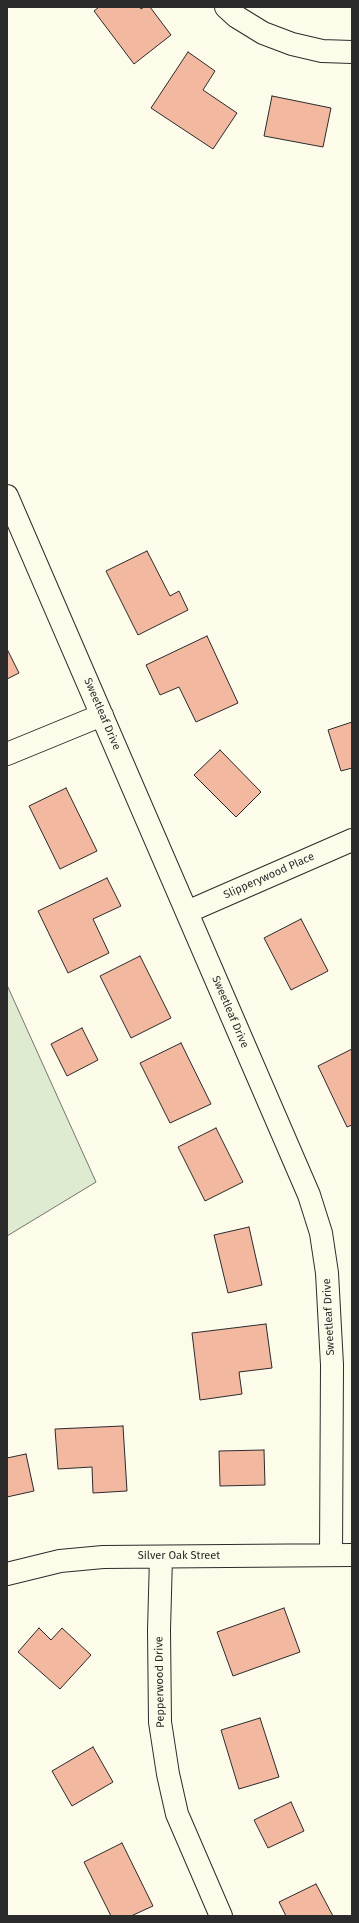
<!DOCTYPE html>
<style>
body{margin:0}
#map{position:relative;width:359px;height:1923px;overflow:hidden;background:#fdfbea;font-family:"Fira Sans",sans-serif}
canvas{display:block}
.frame{position:absolute;inset:0;border:8px solid #2b2b2b;pointer-events:none}
</style>
<div id="map">
<canvas width="359" height="1923"></canvas>
<div class="frame"></div>
</div>
<script>
const ctx = document.querySelector('canvas').getContext('2d');
ctx.lineJoin = 'round';
function fill(path, color) { ctx.fillStyle = color; ctx.fill(path, 'evenodd'); }
const shape = rows => new Path2D(rows.map(r => 'M' + r).join(''));
function stroke(path, color, width, dash) { ctx.strokeStyle = color; ctx.lineWidth = width; ctx.lineCap = dash ? 'butt' : 'round'; ctx.setLineDash(dash || []); ctx.stroke(path); }
function drawText(font, color, halo, rows, align = 'center') {
  ctx.font = font + ' "Fira Sans",sans-serif'; ctx.lineWidth = 3; ctx.setLineDash([]); ctx.textBaseline = 'middle'; ctx.strokeStyle = halo; ctx.fillStyle = color; for (const [text, x, y, turn = 0] of rows) {
    ctx.save(); ctx.translate(x, y); ctx.rotate((+turn || 0) * Math.PI / 180); ctx.textAlign = isNaN(turn) ? turn : align; if (halo) ctx.strokeText(text, 0, 0); ctx.fillText(text, 0, 0); ctx.restore();
  }
}
const green = shape([
 [7,985,96,1182,7,1236,7,985]
]);
fill(green, '#deebd1');
stroke(green, '#74746e', 1);
const building = shape([
 [99,7,140,7,141,9,144,7,150,7,171,35,134,64,94,11,99,7],
 [188,52,215,71,203,90,237,113,213,149,151,108,188,52],
 [272,96,331,108,323,147,264,136,272,96],
 [147,551,170,596,179,591,188,610,138,635,106,571,147,551],
 [207,636,238,703,196,722,179,687,160,695,146,665,207,636],
 [7,649,19,673,7,679,7,649],
 [352,722,352,768,341,771,328,730,352,722],
 [220,750,261,792,236,817,194,775,220,750],
 [66,788,97,851,60,869,29,806,66,788],
 [107,878,121,906,93,919,109,953,68,973,38,911,107,878],
 [301,919,328,971,291,990,264,938,301,919],
 [140,956,171,1018,131,1038,100,976,140,956],
 [82,1028,98,1060,67,1076,51,1044,82,1028],
 [181,1043,211,1104,170,1123,140,1063,181,1043],
 [352,1049,352,1125,347,1127,318,1066,352,1049],
 [216,1128,243,1182,205,1201,178,1147,216,1128],
 [249,1227,262,1285,228,1293,214,1235,249,1227],
 [266,1324,272,1368,239,1372,242,1394,200,1400,192,1333,266,1324],
 [123,1426,127,1491,93,1493,92,1467,58,1469,55,1429,123,1426],
 [264,1450,265,1485,220,1486,219,1451,264,1450],
 [26,1454,34,1491,7,1497,7,1458,26,1454],
 [284,1608,300,1652,233,1676,217,1632,284,1608],
 [39,1628,51,1640,62,1628,91,1655,60,1689,18,1652,39,1628],
 [260,1718,279,1777,239,1789,221,1730,260,1718],
 [93,1747,113,1782,72,1806,52,1771,93,1747],
 [291,1802,304,1831,268,1848,254,1820,291,1802],
 [122,1843,153,1906,131,1916,111,1916,84,1862,122,1843],
 [316,1884,333,1916,286,1916,279,1902,316,1884]
]);
fill(building, '#f2b8a0');
stroke(building, '#2b2b2b', 1);
const minor = shape([
 [226,7,237,17,263,33,292,44,322,51,352,52],
 [7,496,309,1195,321,1233,327,1273,332,1365,331,1555],
 [7,754,102,715],
 [187,912,352,840],
 [161,1557,159,1630,160,1722,168,1774,177,1814,221,1916],
 [7,1574,60,1561,103,1557,352,1555]
]);
stroke(minor, '#2b2b2b', 24);
stroke(minor, '#fdfbea', 22);
drawText('11px', '#2b2b2b', '#fdfbea', [
 ["Sweetleaf Drive",102,714,67],
 ["Slipperywood Place",269,876,-24],
 ["Sweetleaf Drive",230,1012,67],
 ["Sweetleaf Drive",329,1317,-93],
 ["Silver Oak Street",179,1556],
 ["Pepperwood Drive",160,1682,-91]
]);
</script>
